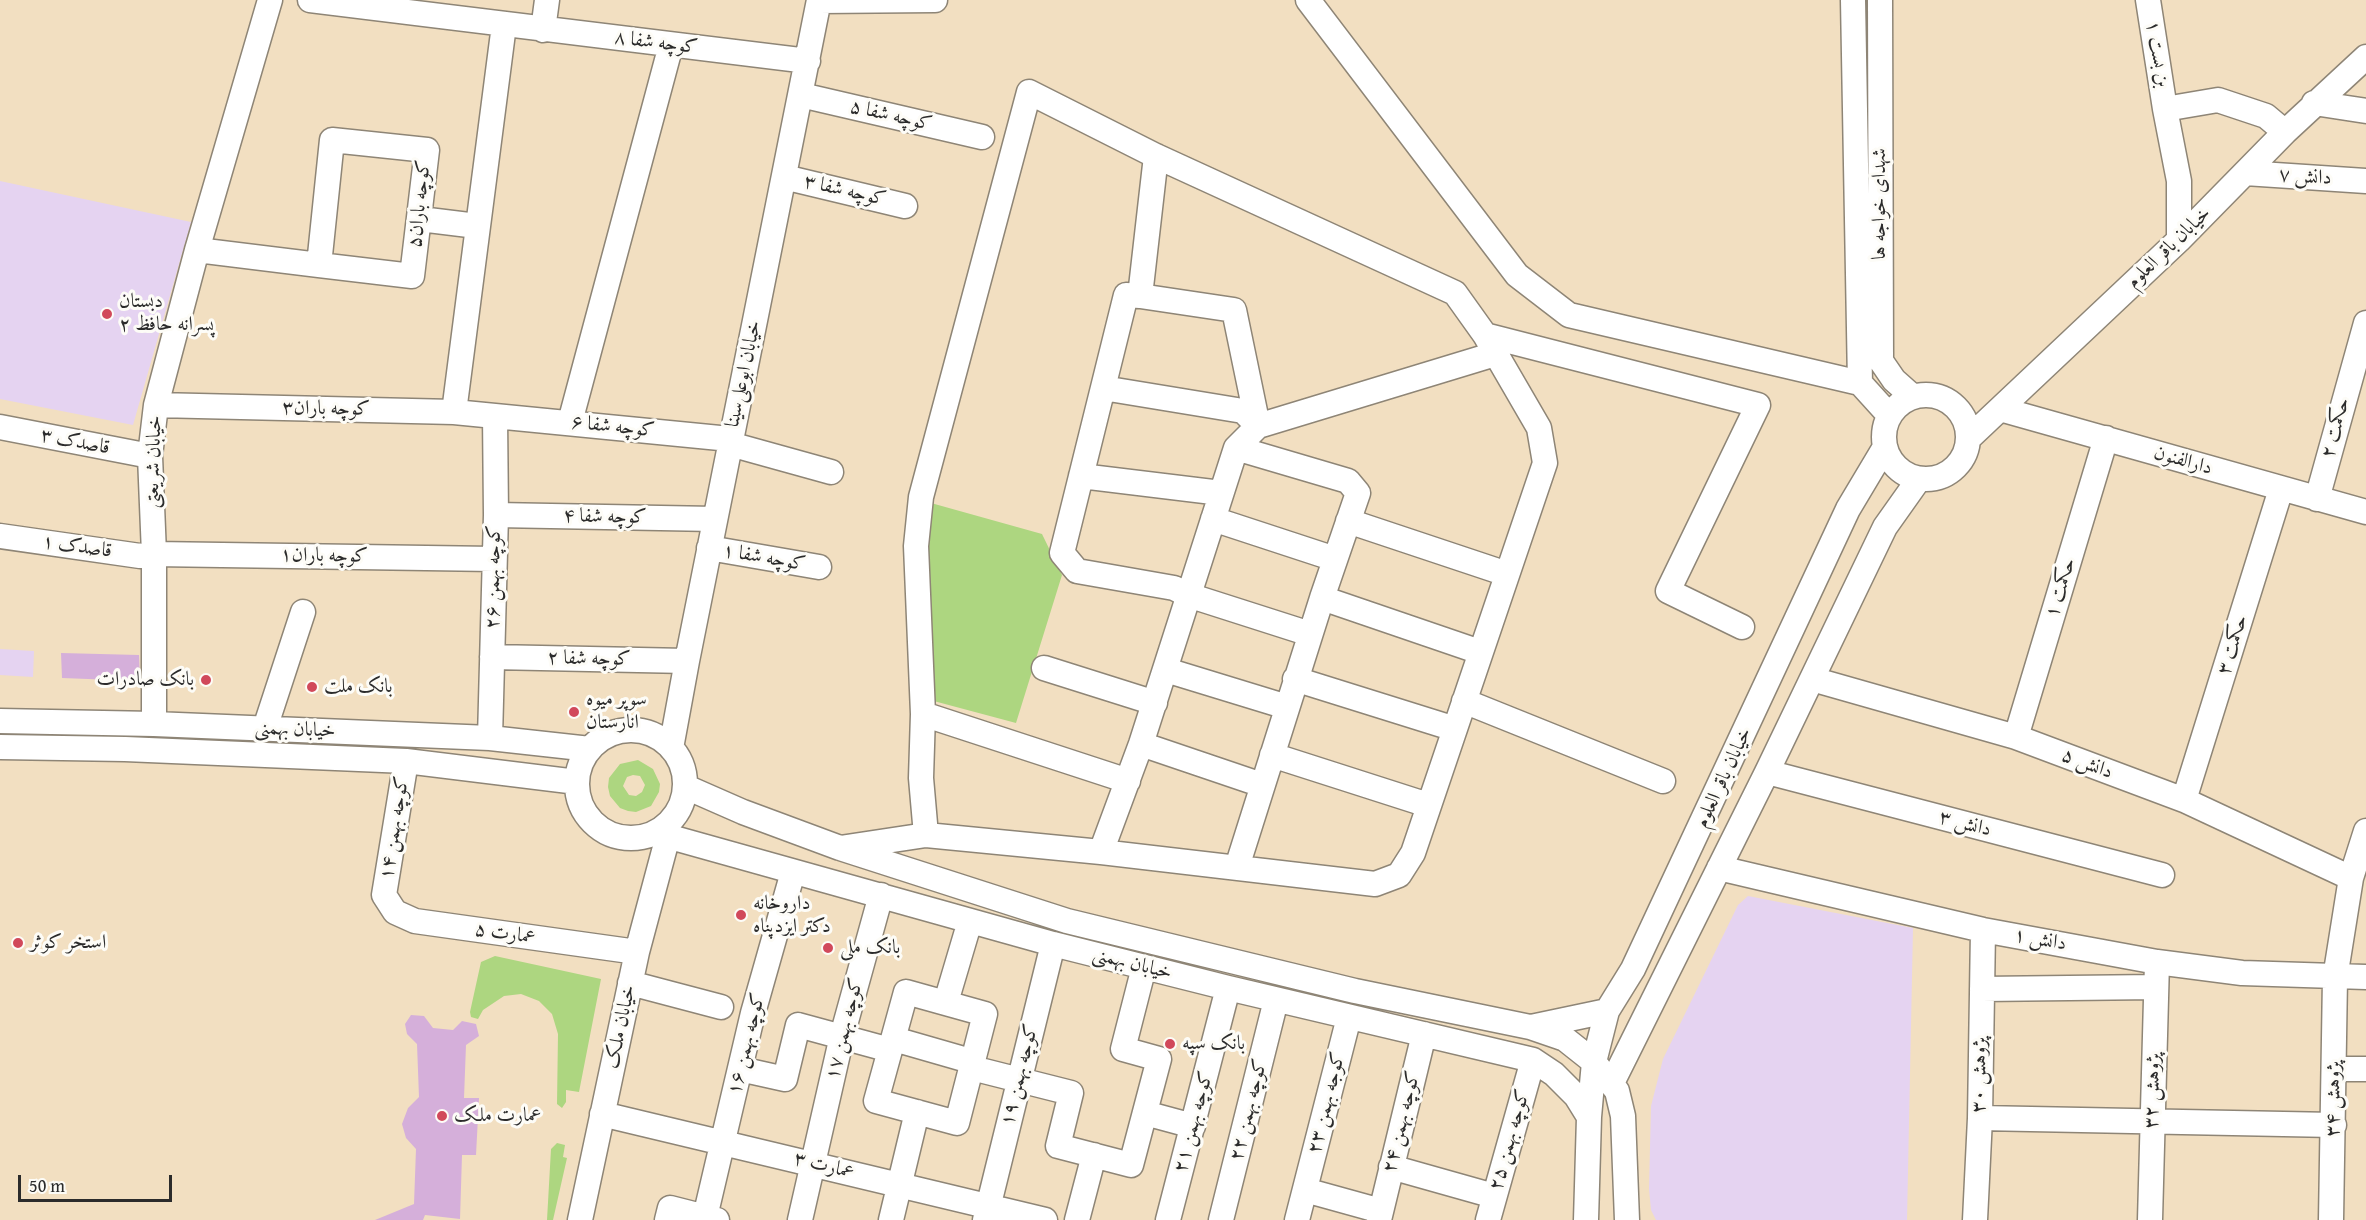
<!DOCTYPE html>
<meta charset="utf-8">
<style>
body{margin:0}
#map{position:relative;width:2366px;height:1220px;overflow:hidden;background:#f2dfc1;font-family:"Gentium Book Plus",serif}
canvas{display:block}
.scale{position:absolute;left:18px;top:1175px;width:154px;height:27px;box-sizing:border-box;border:3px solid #2b2b2b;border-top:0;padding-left:8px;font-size:18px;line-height:21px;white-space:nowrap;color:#2b2b2b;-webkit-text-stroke:4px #fdfcf7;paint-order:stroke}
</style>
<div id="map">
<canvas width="2366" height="1220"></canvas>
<div class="scale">50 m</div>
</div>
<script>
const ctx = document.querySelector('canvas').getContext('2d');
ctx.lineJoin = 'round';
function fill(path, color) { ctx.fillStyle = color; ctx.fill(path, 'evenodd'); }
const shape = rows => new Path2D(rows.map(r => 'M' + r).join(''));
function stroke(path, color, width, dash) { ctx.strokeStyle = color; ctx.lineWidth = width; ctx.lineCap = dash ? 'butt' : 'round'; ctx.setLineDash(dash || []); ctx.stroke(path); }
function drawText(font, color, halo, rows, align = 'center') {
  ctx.font = font + ' "Gentium Book Plus",Amiri,serif'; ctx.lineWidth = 6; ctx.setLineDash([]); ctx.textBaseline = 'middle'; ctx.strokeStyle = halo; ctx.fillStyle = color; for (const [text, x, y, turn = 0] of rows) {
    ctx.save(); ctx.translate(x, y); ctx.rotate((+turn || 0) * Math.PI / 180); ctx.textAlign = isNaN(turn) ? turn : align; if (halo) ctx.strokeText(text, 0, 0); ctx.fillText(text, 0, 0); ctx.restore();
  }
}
fill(shape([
 [0,181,191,222,133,425,0,399],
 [0,649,34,651,33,677,0,675],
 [1748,896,1913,928,1907,1220,1656,1220,1651,1210,1649,1189,1651,1106,1663,1059,1738,905]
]), '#e5d3f1');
fill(shape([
 [931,503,1042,534,1062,575,1016,723,930,700,927,543],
 [638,760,653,769,660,784,659,792,651,806,636,812,628,811,620,808,610,796,608,787,609,778,620,764],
 [633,775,640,776,645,785,642,792,636,796,629,795,623,786,627,777],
 [495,956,601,979,579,1092,566,1090,566,1102,562,1108,557,1104,558,1034,552,1014,539,1001,521,994,504,996,483,1010,478,1019,471,1017,470,1012,481,962],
 [557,1143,565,1145,563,1157,567,1158,553,1220,547,1220,551,1149]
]), '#add680');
fill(shape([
 [61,653,139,655,140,681,62,678],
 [411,1015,424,1016,433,1028,453,1030,462,1021,476,1024,479,1036,466,1045,464,1098,479,1098,476,1155,462,1155,460,1219,425,1215,423,1220,375,1220,414,1204,416,1149,406,1138,402,1124,408,1108,419,1097,417,1044,407,1034,405,1024]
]), '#d5afda');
const minor = shape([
 [310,0,808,61],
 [1308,0,1517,275,1569,315,1860,383,1889,415],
 [1853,0,1860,383],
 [1880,0,1881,361,1894,380,1912,396],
 [2148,0,2165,109],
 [819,1,935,0],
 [543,30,547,0],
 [801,95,982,137],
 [2314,103,2366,111],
 [1156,156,1140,296,1126,295,1062,553,1077,571,1174,588,1188,595,1310,634],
 [2245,173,2366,181],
 [784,177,905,206],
 [420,219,477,226],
 [2179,240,2179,181,2165,109,2218,100,2266,116,2285,132],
 [197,250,319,265,412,276,427,150,332,140,319,265],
 [1140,296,1234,310,1258,426],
 [1485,335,1758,405,1668,591,1742,627],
 [1103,388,1243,411,1258,426],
 '1884 437a42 42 0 1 1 84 0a42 42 0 1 1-84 0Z',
 [156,405,454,412,730,439],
 [2000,409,2366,512],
 [454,412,504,25],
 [570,422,671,45],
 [0,427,150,456],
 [1969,438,2179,240,2285,132,2366,57],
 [730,444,831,472],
 [1236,448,1348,481,1358,493,1322,598,1237,867],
 [1081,476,1221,493],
 [2317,499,2366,323],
 [496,515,715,519],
 [1213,519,1335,559],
 [1348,521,1507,574],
 [0,536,140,556,154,554,494,559],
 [709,548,819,567],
 [1322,598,1480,652],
 [492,657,687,661],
 [1044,668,1155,703],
 [1166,670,1287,707],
 [1295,679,1455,729],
 [1812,679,2016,737,2184,800,2351,878],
 [1464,701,1663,781],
 [923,714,1128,781],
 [0,721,154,724,490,738,590,749],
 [154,724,154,554,150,456,156,405,197,250,270,0],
 [265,728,303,612],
 '577 784a54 54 0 1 1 108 0a54 54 0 1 1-108 0Z',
 [2016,737,2106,438],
 [490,738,496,515,495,416],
 [1141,744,1262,785],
 [0,747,125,749,406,761,577,782],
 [671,748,687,661,819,0],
 [1272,755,1428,805],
 [406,761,384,895,395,912,415,921,637,952],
 [1767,772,2162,875],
 [686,787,743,812,840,848,1067,921,1355,991,1530,1027,1565,1039,1594,1062,1617,1091,1623,1116,1627,1220],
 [2184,800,2281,489],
 [656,833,1053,944,1228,988,1533,1060,1554,1074,1576,1096,1589,1117],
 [840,848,926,835,1101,852,1375,884,1399,875,1413,853,1545,463,1539,428,1485,335,1455,293,1156,156,1029,92,921,497,916,546,923,714,921,778,926,835],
 [1101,852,1141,744,1236,448,1258,426,1495,354],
 [1719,868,1983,930,2157,962,2242,973,2366,977],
 [630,983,721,1007],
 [1982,989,2156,987],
 [906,992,985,1014,957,1123,876,1101,906,992],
 [946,1002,970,921],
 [1531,1027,1607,1011],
 [894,1039,974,1062],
 [972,1068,1071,1093,1058,1146,1131,1165,1159,1059,1123,1049,1144,967],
 [740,1069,785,1079,798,1025,890,1050],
 [2334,1069,2366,1069],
 [1612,1083,1767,772,1885,527,1919,479],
 [1145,1113,1193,1126],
 [602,1114,1045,1220],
 [1980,1118,2334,1125],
 [1391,1167,1494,1196],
 [1305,1190,1381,1211],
 [705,1217,753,1013,793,872],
 [580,1220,637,952,668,836],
 [667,1220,670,1208,717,1220],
 [800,1220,842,1036,881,895],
 [891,1220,917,1112],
 [985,1220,1053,944],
 [1077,1220,1094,1155],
 [1168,1220,1228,988],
 [1221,1220,1276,1000],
 [1297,1220,1349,1017],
 [1379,1220,1424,1034],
 [1488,1220,1533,1060],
 [1586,1220,1589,1117,1594,1062,1607,1011,1633,969,1848,509,1885,447],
 [1975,1220,1980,1118,1983,930],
 [2150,1220,2157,962],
 [2331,1220,2335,978,2351,878,2366,831]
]);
stroke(minor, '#8e8576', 27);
stroke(minor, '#fff', 24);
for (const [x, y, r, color] of [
 [107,314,6,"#d1495b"],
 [206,680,6,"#d1495b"],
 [312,687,6,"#d1495b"],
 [574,712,6,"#d1495b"],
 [741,915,6,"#d1495b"],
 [18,943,6,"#d1495b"],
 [828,948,6,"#d1495b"],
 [1170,1044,6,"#d1495b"],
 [442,1116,6,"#d1495b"]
]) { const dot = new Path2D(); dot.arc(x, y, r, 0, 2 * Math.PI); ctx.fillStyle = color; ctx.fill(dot); stroke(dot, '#fdfcf7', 2); }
drawText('20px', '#2b2b2b', '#fdfcf7', [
 ["کوچه شفا ۸",656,43,7],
 ["بن بست ۱",2157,54,81],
 ["کوچه شفا ۵",891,116,13],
 ["دانش ۷",2305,177,4],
 ["کوچه شفا ۳",845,191,13],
 ["کوچه باران۵",420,204,-84],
 ["شهدای خواجه ها",1880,204,-90],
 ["خیابان باقر العلوم",2169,248,-44],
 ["خیابان ابوعلی‌سینا",744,374,-78],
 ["کوچه باران۳",326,409,1],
 ["کوچه شفا ۶",613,427,6],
 ["حکمت ۲",2336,428,-75],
 ["قاصدک ۳",75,442,11],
 ["دارالفنون",2183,461,16],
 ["خیابان شریعتی",154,462,-88],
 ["کوچه شفا ۴",605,517,1],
 ["قاصدک ۱",77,547,8],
 ["کوچه باران۱",324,556,1],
 ["کوچه شفا ۱",764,558,10],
 ["کوچه بهمن ۲۶",494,577,-89],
 ["حکمت ۱",2061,588,-73],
 ["حکمت ۳",2233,645,-73],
 ["کوچه شفا ۲",589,659,1],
 ["خیابان بهمنی",295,730,2],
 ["دانش ۵",2087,764,21],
 ["خیابان باقر العلوم",1724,778,-65],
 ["دانش ۳",1965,824,15],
 ["کوچه بهمن ۱۴",395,828,-81],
 ["عمارت ۵",505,934,8],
 ["دانش ۱",2040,940,10],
 ["خیابان بهمنی",1132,964,14],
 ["خیابان ملک",621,1027,-78],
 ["کوچه بهمن ۱۷",845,1029,-76],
 ["کوچه بهمن ۱۶",747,1044,-76],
 ["کوچه بهمن ۱۹",1020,1075,-76],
 ["پژوهش ۳۰",1980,1075,-89],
 ["پژوهش ۳۲",2153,1091,-88],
 ["پژوهش ۳۴",2334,1099,-89],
 ["کوجه بهمن ۲۳",1327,1103,-76],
 ["کوچه بهمن ۲۲",1249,1110,-76],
 ["کوچه بهمن ۲۱",1194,1122,-75],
 ["کوچه بهمن ۲۴",1402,1122,-76],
 ["کوچه بهمن ۲۵",1510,1140,-74],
 ["عمارت ۳",824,1166,14]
]);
drawText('20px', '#2b2b2b', '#fdfcf7', [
 ["دبستان",119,302],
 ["پسرانه حافظ ۲",119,325],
 ["بانک صادرات",194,680,"right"],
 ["بانک ملت",324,687],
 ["سوپر میوه",586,700],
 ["انارستان",586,723],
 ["داروخانه",753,904],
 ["دکتر ایزدپناه",753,927],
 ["استخر کوثر",30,943],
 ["بانک ملی",840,948],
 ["بانک سپه",1182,1044],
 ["عمارت ملک",454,1116]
], 'left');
</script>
